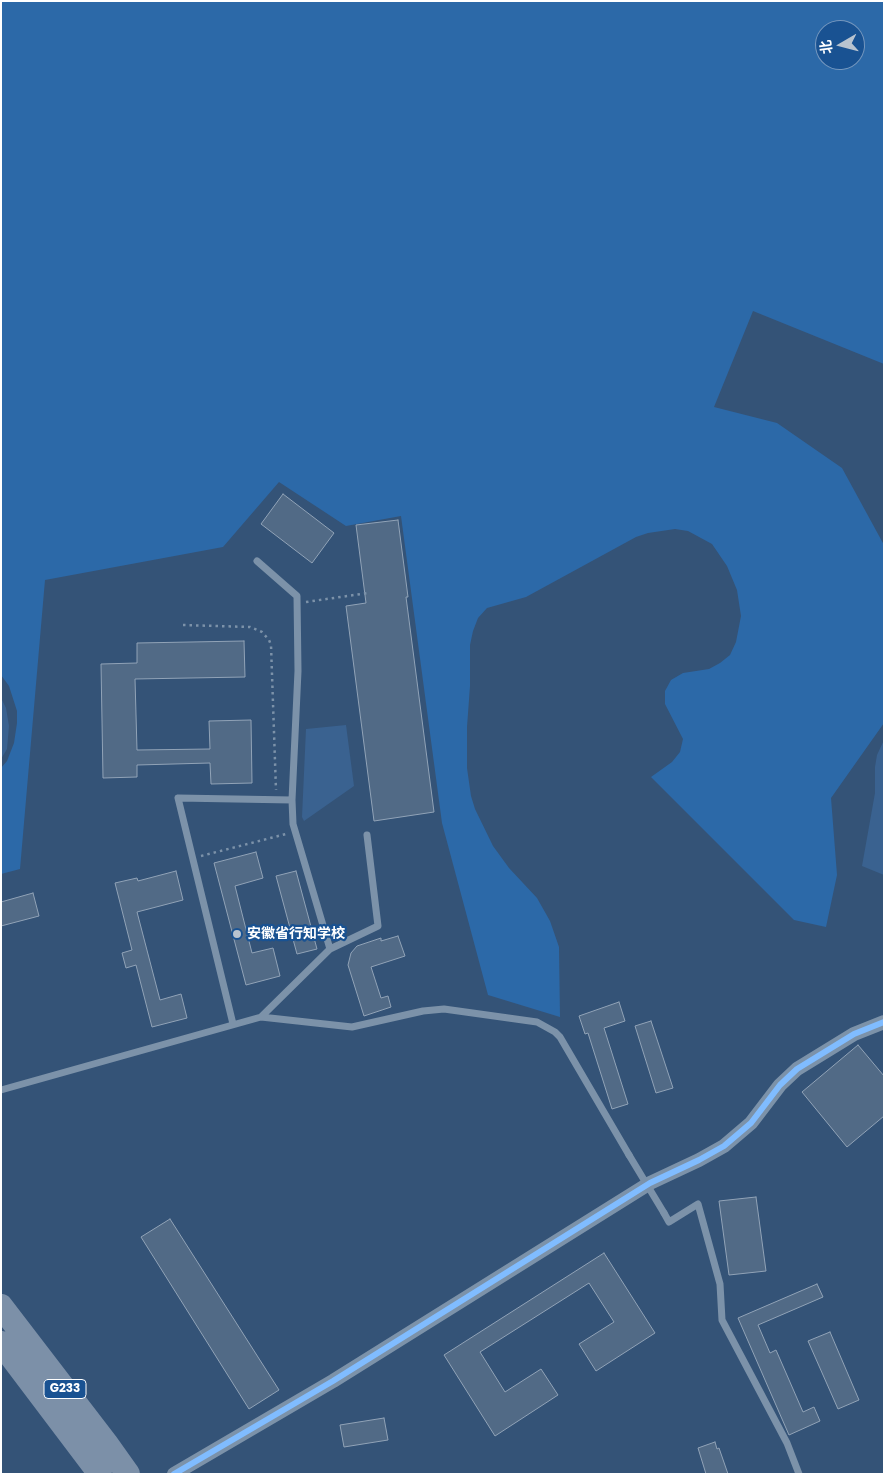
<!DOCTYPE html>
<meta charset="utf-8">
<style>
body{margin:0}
#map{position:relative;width:885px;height:1475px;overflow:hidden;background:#345377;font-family:Poppins,"Noto Sans SC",sans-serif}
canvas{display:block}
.frame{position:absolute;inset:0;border:2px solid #fff;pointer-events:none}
.north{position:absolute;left:815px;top:20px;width:50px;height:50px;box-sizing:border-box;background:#195292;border:1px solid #7597be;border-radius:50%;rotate:262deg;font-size:14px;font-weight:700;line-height:20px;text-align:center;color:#fff}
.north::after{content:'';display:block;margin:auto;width:18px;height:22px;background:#b8c3cf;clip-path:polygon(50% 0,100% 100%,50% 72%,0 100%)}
</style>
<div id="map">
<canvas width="885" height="1475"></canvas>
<div class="frame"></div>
<div class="north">北</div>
</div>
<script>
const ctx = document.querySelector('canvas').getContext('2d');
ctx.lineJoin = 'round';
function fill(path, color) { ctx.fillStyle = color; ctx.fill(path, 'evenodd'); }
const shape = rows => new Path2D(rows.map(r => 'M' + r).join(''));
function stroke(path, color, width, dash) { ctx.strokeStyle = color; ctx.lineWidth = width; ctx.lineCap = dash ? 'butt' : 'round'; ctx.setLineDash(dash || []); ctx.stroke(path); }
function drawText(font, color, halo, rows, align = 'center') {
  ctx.font = font + ' Poppins,"Noto Sans SC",sans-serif'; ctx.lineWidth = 4.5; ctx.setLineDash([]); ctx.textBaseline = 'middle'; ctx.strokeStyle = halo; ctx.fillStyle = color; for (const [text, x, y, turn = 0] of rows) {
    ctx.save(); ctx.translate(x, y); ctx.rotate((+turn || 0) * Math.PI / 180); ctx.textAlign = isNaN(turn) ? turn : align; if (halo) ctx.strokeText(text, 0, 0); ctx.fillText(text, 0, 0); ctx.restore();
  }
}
fill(shape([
 [1,1,884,1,884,364,753,311,714,407,777,423,842,468,884,545,884,723,831,798,837,875,826,927,794,920,651,777,672,762,680,752,683,739,665,704,665,691,671,680,683,673,709,669,720,663,730,655,736,642,741,616,737,590,727,566,712,544,688,531,675,529,648,533,636,537,526,597,487,608,478,618,473,631,470,645,470,686,467,727,467,768,471,796,475,809,493,846,509,868,537,898,550,921,559,947,560,1017,488,995,442,823,401,516,346,526,279,482,223,547,45,580,20,869,1,874,1,768,7,761,14,743,17,723,17,711,9,686,1,675],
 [825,30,855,30,855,60,825,60]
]), '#2c69a8');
fill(shape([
 [1,698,6,708,9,726,7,749,1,759],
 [346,725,354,786,304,821,302,817,306,729],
 [884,740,884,875,862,866,875,793,875,767,877,755]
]), '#3a6290');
const building = shape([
 [283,494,334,533,312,563,261,524,283,494],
 [398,520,408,597,406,597,434,812,374,821,346,606,366,603,356,525,398,520],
 [244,641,245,677,135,679,137,750,210,749,209,721,251,720,252,783,211,784,210,763,137,765,137,777,103,778,101,664,137,663,137,643,244,641],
 [256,852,263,878,235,886,252,953,273,948,280,976,246,985,214,863,256,852],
 [176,871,183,900,137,912,160,1000,181,994,187,1018,152,1027,136,965,126,968,122,953,132,950,115,883,137,878,138,881,176,871],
 [296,871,317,949,297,954,276,876,296,871],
 [33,893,39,916,1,926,1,902,33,893],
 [398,936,405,956,371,967,381,998,388,996,391,1007,364,1016,348,965,351,953,357,946,381,938,381,941,398,936],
 [619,1002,625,1021,604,1028,628,1104,612,1109,588,1033,585,1034,579,1016,619,1002],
 [651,1021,673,1088,656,1093,635,1026,651,1021],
 [858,1045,884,1076,884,1116,847,1147,802,1092,858,1045],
 [756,1197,766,1271,729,1275,719,1201,756,1197],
 [170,1219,279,1390,249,1409,141,1237,170,1219],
 [604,1253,655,1333,596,1371,579,1344,614,1322,589,1283,480,1352,505,1392,541,1369,558,1395,495,1436,444,1355,604,1253],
 [817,1284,823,1297,758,1325,770,1353,776,1350,803,1412,814,1407,820,1421,789,1435,738,1318,817,1284],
 [830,1332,859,1400,838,1409,808,1341,830,1332],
 [384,1418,388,1440,344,1447,340,1425,384,1418],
 [715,1442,717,1449,719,1448,728,1474,706,1474,698,1448,715,1442]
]);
fill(building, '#516a86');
stroke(building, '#91a3b7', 1);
stroke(shape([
 [306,602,368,593],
 [183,625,250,627,262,632,269,640,271,645,276,790],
 [201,856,286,834]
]), '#7c92a9', 2.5, [2.5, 4]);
stroke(shape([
 [257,561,297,596,298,671,292,800,293,824,330,949],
 [261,1017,330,949,378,926,367,835],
 [233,1024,178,798,292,800],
 [1,1090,261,1017,352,1027,423,1011,444,1009,537,1022,555,1032,560,1037,629,1155],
 [664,1213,669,1222,698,1204,720,1284,722,1320,787,1443,799,1474]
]), '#7c92a9', 7);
stroke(shape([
 [174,1474,333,1381,650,1183,699,1160,724,1146,751,1123,780,1085,797,1069,854,1034,884,1022]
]), '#7c92a9', 14);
stroke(shape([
 [1,1306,106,1443,128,1474],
 [1,1343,100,1474]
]), '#7c90a8', 24);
stroke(shape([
 [629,1155,664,1213]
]), '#7c92a9', 7);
stroke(shape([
 [174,1474,333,1381,650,1183,699,1160,724,1146,751,1123,780,1085,797,1069,854,1034,884,1022]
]), '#80bcff', 6);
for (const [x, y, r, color] of [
 [237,934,5,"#b8c3cf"]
]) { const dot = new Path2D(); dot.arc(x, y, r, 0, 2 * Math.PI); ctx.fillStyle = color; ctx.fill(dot); stroke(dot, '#195292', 2); }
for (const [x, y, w] of [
 [65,1389,42]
]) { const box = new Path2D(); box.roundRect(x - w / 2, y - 9.5, w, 19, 4); ctx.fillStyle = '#195292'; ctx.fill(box); stroke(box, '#fff', 1); }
drawText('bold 12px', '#fff', null, [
 ["G233",65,1389]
]);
drawText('bold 14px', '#fff', '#195292', [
 ["安徽省行知学校",247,934]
], 'left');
</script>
